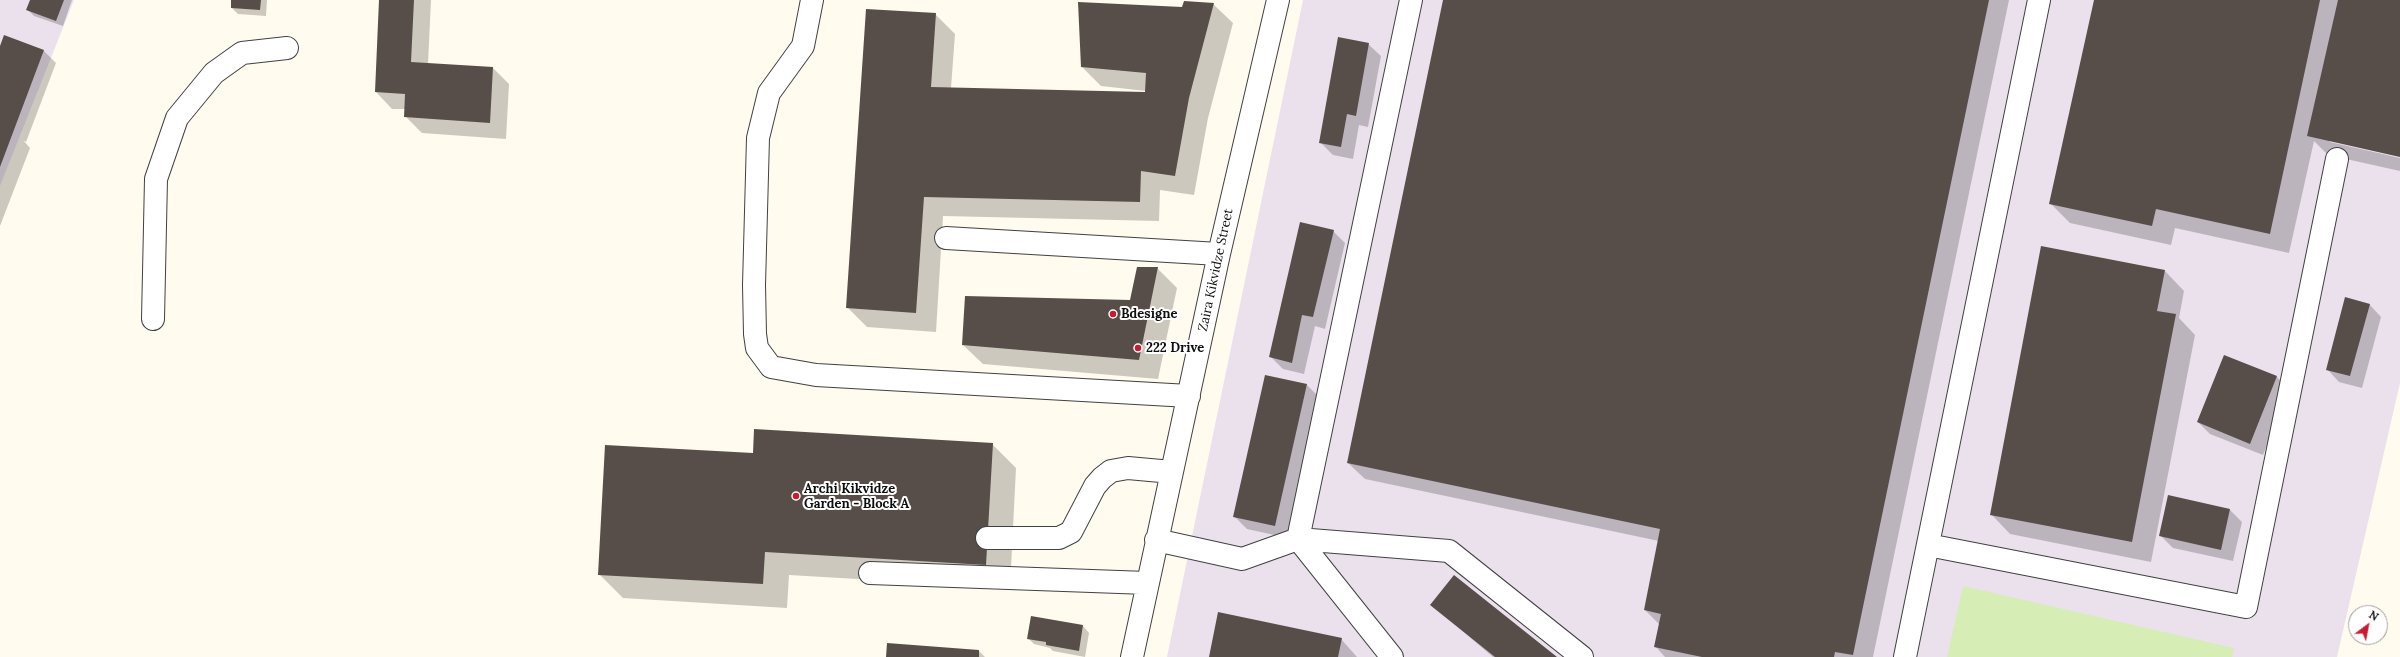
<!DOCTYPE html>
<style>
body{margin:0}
#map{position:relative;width:2400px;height:657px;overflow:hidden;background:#fffbee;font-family:Lora,serif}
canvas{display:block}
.north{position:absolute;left:2348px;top:605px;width:40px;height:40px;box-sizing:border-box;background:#fff;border:1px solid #9f9f9f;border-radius:50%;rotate:32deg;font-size:11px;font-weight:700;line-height:16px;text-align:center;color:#0e0e0e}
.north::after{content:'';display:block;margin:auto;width:14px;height:18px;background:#c81b30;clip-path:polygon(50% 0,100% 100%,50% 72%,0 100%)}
</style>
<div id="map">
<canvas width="2400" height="657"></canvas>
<div class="north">N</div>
</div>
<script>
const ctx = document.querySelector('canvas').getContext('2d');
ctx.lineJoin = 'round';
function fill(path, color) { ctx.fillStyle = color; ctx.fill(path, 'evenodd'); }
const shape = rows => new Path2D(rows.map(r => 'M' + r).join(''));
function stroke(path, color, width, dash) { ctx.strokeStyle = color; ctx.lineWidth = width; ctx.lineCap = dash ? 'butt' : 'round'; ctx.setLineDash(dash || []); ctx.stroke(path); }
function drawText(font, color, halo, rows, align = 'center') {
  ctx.font = font + ' Lora,serif'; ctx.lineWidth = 4; ctx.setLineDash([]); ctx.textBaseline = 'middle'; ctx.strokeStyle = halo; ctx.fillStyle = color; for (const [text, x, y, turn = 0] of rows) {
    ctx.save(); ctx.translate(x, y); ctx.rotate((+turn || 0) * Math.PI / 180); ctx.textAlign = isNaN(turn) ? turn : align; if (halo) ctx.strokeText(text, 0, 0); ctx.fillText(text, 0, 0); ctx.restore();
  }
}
fill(shape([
 [0,0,74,0,0,186],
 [1303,0,2400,0,2400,383,2337,657,1167,657]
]), '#ebe1ed');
fill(shape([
 [1963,586,2234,648,2232,657,1947,657]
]), '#d6edb5');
fill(shape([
 [31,0,72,0,63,26,34,16,28,10],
 [232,0,267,0,266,16,238,14,232,8],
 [380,0,431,0,428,64,493,68,509,84,506,139,422,133,405,116,405,109,392,109,376,92],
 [1444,0,2009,0,1873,657,1665,657,1655,646,1660,625,1645,610,1659,541,1365,479,1348,463],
 [2095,0,2400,0,2400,156,2330,140,2330,142,2400,158,2400,171,2328,155,2314,141,2289,253,2175,228,2171,245,2070,223,2050,203],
 [1213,4,1233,23,1208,118,1194,195,1160,190,1159,221,943,216,936,332,867,327,847,307,935,14,955,34,951,88,1146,93,1146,91,1101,86,1082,67],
 [5,36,44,51,56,63,26,142,23,140,30,148,0,226,0,49],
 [1368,44,1381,56,1368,127,1359,125,1353,159,1333,155,1321,143],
 [1333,231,1345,243,1325,329,1315,326,1304,374,1283,369,1271,357],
 [1157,268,1177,288,1158,379,983,364,963,345,1130,301],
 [2165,271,2184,291,2179,318,2195,335,2151,562,2010,534,1991,514],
 [2369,304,2381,317,2362,388,2339,382,2327,369],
 [2224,356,2277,377,2289,389,2263,455,2210,434,2198,422],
 [1307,385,1319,397,1288,538,1247,529,1234,516],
 [992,444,1016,468,1010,588,789,575,787,608,623,598,599,574,754,454],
 [2230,510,2242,522,2233,561,2173,548,2160,535],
 [1432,605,1556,657,1493,657],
 [1031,617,1083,626,1089,633,1085,657,1053,651,1050,648,1034,644,1028,638],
 [1341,639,1357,657,1210,657],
 [979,651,985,657,887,657]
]), '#0003');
fill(shape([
 [30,0,64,0,56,21,26,10],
 [231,0,261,0,260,10,231,8],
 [379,0,414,0,411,62,493,67,490,123,404,117,405,94,375,92],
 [1443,0,1989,0,1853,655,1835,652,1834,657,1702,657,1654,647,1661,614,1644,610,1660,529,1347,463],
 [2094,0,2320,0,2270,234,2156,209,2152,226,2049,204],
 [2338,0,2400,0,2400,157,2307,136],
 [1184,1,1214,3,1189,98,1175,176,1141,171,1140,202,924,197,916,313,846,308,866,9,936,13,931,87,1145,92,1146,73,1081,67,1078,2,1182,7],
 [4,35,44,50,0,167,0,46],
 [1338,37,1369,43,1356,116,1347,114,1341,147,1319,143],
 [1300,222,1334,230,1313,317,1302,315,1292,363,1269,357],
 [2041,246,2165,270,2157,311,2176,314,2132,542,1990,515],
 [1137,267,1158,267,1139,360,962,345,965,296,1130,300],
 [2345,297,2370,304,2350,376,2326,370],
 [2224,355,2277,376,2250,444,2197,422],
 [1265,375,1307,384,1275,526,1233,517],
 [754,429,993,443,986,565,765,552,763,584,598,575,605,445,753,453],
 [2168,495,2230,509,2221,550,2159,536],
 [1454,575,1557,657,1495,657,1430,605],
 [1218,612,1342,638,1338,657,1209,657],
 [1031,616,1083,625,1079,651,1046,645,1046,642,1027,639],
 [887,643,979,650,979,657,886,657]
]), '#574e49');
const minor = shape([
 [812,0,803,46,769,93,758,138,754,285,755,334,757,348,771,367,816,375,1189,396],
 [946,238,1219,254],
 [153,319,156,179,177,118,214,73,242,53,287,48],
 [987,538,1059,538,1071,532,1095,486,1102,478,1111,471,1128,468,1172,472],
 [1298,539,1411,0],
 [1298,539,1392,657],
 [1156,540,1242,559,1298,539,1449,551,1582,657],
 [1928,545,2246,607,2337,159],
 [870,573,1147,583],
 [1132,657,1219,254,1278,0],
 [1905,657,2039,0]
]);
stroke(minor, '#414141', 24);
stroke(minor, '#fff', 22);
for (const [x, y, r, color] of [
 [1113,314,4,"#c81b30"],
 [1138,348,4,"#c81b30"],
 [796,496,4,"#c81b30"]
]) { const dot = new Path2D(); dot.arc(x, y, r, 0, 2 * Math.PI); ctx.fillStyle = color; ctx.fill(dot); stroke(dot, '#fff', 1.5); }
drawText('13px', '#0e0e0e', '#fff', [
 ["Zaira Kikvidze Street",1216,270,-78]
]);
drawText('bold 13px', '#0e0e0e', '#fff', [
 ["Bdesigne",1121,314],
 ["222 Drive",1146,348],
 ["Archi Kikvidze",804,489],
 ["Garden - Block A",804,504]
], 'left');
</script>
